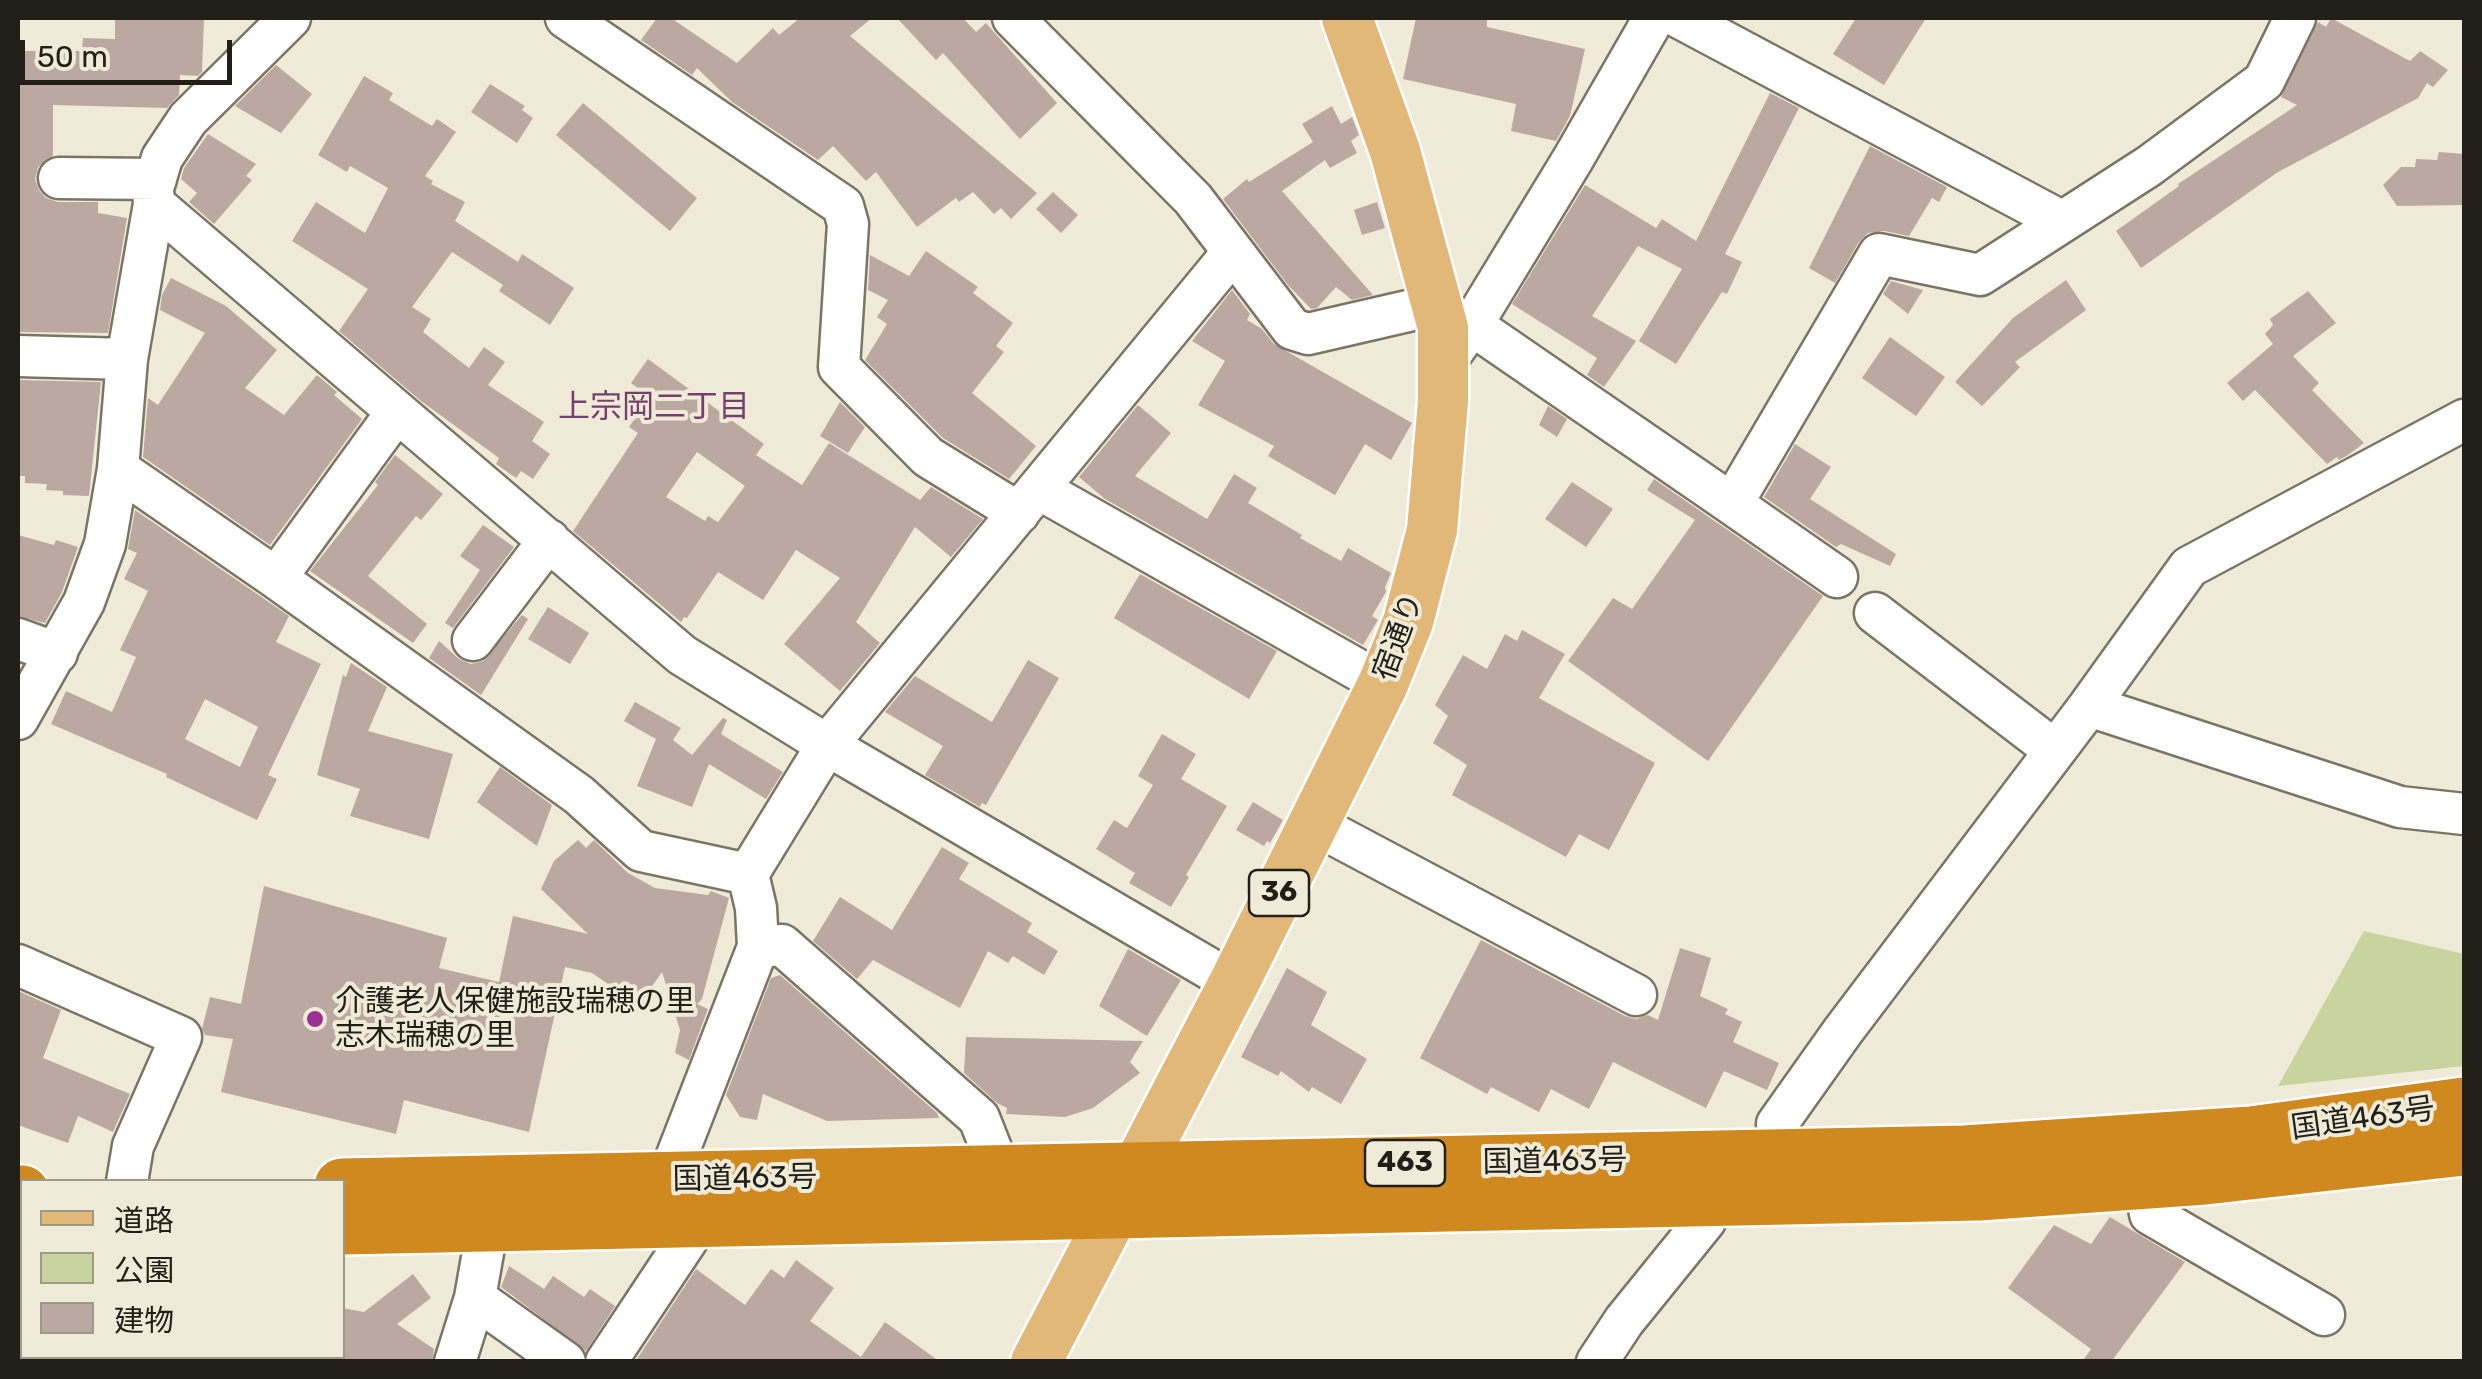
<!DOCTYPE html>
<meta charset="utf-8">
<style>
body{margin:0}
#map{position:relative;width:2482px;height:1379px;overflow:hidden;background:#f0ebd8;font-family:Rubik,"Noto Sans JP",sans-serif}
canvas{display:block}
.frame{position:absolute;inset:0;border:20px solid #211f18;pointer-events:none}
.legend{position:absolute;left:20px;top:1179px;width:325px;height:180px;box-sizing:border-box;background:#f0ebd8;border:2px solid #9d998b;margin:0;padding:12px 18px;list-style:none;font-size:30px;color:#211f18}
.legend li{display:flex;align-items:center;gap:20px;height:50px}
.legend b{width:50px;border:2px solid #9d998b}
.scale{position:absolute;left:20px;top:40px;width:212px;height:45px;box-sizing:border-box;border:5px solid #211f18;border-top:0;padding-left:12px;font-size:30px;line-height:35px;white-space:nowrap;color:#211f18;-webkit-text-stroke:8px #f0ebd8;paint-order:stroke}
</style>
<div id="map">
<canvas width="2482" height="1379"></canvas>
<div class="frame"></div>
<ul class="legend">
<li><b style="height:12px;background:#e2b879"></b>道路</li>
<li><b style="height:28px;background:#c9d39d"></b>公園</li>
<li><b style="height:28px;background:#bba8a0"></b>建物</li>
</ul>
<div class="scale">50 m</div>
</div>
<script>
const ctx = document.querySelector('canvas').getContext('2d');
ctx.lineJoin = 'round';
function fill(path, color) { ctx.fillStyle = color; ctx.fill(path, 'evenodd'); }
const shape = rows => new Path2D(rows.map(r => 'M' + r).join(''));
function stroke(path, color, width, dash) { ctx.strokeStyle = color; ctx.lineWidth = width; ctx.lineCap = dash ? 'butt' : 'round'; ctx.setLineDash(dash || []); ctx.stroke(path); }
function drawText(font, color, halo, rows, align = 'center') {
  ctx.font = font + ' Rubik,"Noto Sans JP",sans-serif'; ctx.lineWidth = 8; ctx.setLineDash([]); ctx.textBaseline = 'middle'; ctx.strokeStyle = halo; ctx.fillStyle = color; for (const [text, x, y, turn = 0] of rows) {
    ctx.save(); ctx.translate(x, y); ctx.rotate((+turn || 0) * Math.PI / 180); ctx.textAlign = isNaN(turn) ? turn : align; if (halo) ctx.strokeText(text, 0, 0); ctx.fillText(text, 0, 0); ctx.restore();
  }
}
fill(shape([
 [2364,931,2464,954,2464,1066,2278,1086]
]), '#c9d39d');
fill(shape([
 [115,18,204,18,202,72,198,76,180,75,179,95,167,108,53,105,53,156,38,167,35,179,39,190,46,198,58,202,98,202,98,213,127,218,108,333,18,332,18,51,82,51,83,38,115,39],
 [657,18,671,18,737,63,773,28,779,35,800,18,872,18,850,36,1037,193,1011,219,1001,208,994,214,973,192,959,202,956,198,917,227,876,172,866,181,833,146,818,160,732,102,697,68,692,75,641,40],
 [897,18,963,18,976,32,986,23,1057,103,1020,139,943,53,936,60],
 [1416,18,1487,18,1487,27,1585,49,1570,116,1556,141,1511,131,1516,104,1403,79],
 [1856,18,1926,18,1884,85,1833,54],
 [2331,18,2410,61,2420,51,2448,70,2433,87,2427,83,2418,98,2278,172,2141,268,2116,231,2179,186,2178,184,2297,105,2281,97,2318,22,2326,27],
 [276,65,312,94,281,133,235,106],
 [364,76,393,93,389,100,432,126,437,119,456,132,425,176,433,181,431,184,465,202,455,221,518,262,522,254,574,288,550,325,499,291,503,285,452,252,412,307,431,319,423,332,469,368,484,347,505,362,488,385,544,422,532,441,550,454,533,479,521,471,516,478,496,464,499,458,421,401,339,331,368,289,292,241,316,202,365,233,388,188,350,166,347,172,318,155],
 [490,84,525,106,522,110,533,118,517,143,471,112],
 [1770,93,1799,108,1725,254,1742,262,1727,294,1722,292,1676,364,1639,341,1682,269,1638,246,1592,316,1636,341,1604,387,1587,375,1597,358,1512,304,1585,185,1656,228,1662,219,1696,241],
 [583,103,697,198,670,231,556,135],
 [1332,106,1341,124,1352,117,1359,135,1351,141,1357,153,1330,168,1325,160,1282,191,1373,295,1352,300,1336,287,1317,308,1311,309,1288,285,1223,199,1247,179,1249,182,1313,142,1302,124],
 [208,134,256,164,246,176,252,180,214,224,189,202,197,193,181,179,184,168],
 [1870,146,1947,187,1939,202,1932,198,1909,236,1884,231,1868,233,1859,242,1835,283,1809,268],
 [2439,152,2464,154,2464,205,2397,206,2383,185,2401,167,2415,167,2416,159,2437,160],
 [1053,192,1078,215,1061,233,1036,209],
 [1377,202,1385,228,1362,235,1354,210],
 [926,251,978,287,973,293,1013,323,996,346,1004,352,972,393,1036,446,1009,479,943,438,865,360,887,324,877,317,888,300,868,290,870,255,909,276],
 [171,278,226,306,277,350,245,388,284,415,317,375,337,392,334,395,362,419,270,545,143,457,148,398,158,405,205,333,160,310,162,295],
 [2066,280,2086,310,2015,362,2020,367,1982,406,1955,382,2013,318],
 [1891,281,1923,290,1908,314,1883,294],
 [1232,290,1250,314,1247,320,1262,329,1274,344,1412,423,1391,460,1365,444,1335,495,1268,456,1274,446,1198,405,1225,361,1192,341],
 [2308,291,2336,323,2293,356,2319,383,2312,390,2364,443,2348,455,2339,460,2337,457,2327,464,2255,390,2243,401,2227,383,2273,344,2265,334,2273,325,2270,319],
 [1890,337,1945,377,1916,416,1862,378],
 [648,359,764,444,756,455,802,485,829,443,920,500,931,487,983,519,951,557,915,527,856,622,880,643,840,691,784,644,840,578,796,550,763,600,718,572,687,618,684,617,681,622,573,531,638,433,629,427,650,397,631,383],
 [697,452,745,486,718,522,708,516,705,521,666,497],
 [18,380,101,382,89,496,63,495,63,491,46,490,47,484,25,483,25,476,18,476],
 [840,402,865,427,848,453,820,436],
 [1138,405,1171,433,1135,476,1207,519,1234,474,1257,488,1248,503,1302,535,1300,538,1341,561,1348,548,1391,573,1385,587,1386,592,1372,616,1378,620,1363,645,1105,499,1079,477],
 [1548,406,1567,419,1557,437,1539,425],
 [1795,444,1831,467,1810,499,1896,554,1890,566,1841,544,1836,547,1764,497],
 [395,455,443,494,421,520,416,516,368,576,427,624,413,643,310,571,378,485,375,482],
 [1654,479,1823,596,1708,761,1568,661,1613,598,1632,609,1695,520,1647,490],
 [1572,482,1613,509,1586,547,1545,519],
 [135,510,289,616,276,642,321,664,268,775,277,779,257,820,166,777,167,774,51,724,66,691,112,712,136,657,120,650,148,591,124,579,137,553,128,549],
 [205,699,258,727,240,767,185,739],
 [483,525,514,547,453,628,445,623,480,570,460,556],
 [18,535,54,545,56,540,78,547,62,592,45,623,18,616],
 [1140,574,1277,651,1249,699,1114,618],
 [548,607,589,633,570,664,528,639],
 [522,615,528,619,481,695,429,658,439,641,459,659,471,664,483,661],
 [1522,630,1565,654,1539,698,1655,763,1609,850,1579,834,1566,857,1452,795,1467,765,1433,743,1448,716,1435,705,1463,655,1487,669,1505,634,1517,641],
 [1028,660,1059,678,986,805,982,803,980,807,925,775,943,746,885,712,915,676,992,722],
 [351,663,387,687,368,731,453,754,429,839,350,816,360,789,317,775,343,675,346,677],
 [635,702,681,728,673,740,692,755,723,718,727,720,721,734,783,772,766,799,709,764,692,807,637,786,656,739,624,721],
 [1162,734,1196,754,1181,779,1227,806,1186,875,1189,877,1171,907,1129,883,1135,873,1096,849,1114,820,1127,828,1153,785,1138,776],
 [500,767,552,805,537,846,477,802],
 [1253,802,1283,820,1270,843,1267,841,1264,846,1236,830],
 [578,840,586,848,594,840,628,873,655,888,708,895,711,891,729,898,702,999,697,1004,708,1009,689,1060,675,1053,680,1030,662,972,639,1005,592,973,565,967,529,1132,404,1100,396,1134,221,1092,233,1039,205,1035,202,1029,210,997,241,1004,264,886,447,938,439,968,499,982,513,916,588,934,541,889,554,861],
 [942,847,969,863,959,879,1032,923,1027,932,1058,951,1044,975,1013,956,1008,963,988,951,960,1008,873,960,857,979,813,941,840,897,892,930],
 [1481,940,1625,1016,1636,1019,1648,1015,1658,1020,1680,948,1711,958,1700,996,1728,1009,1725,1014,1742,1022,1733,1042,1779,1063,1767,1090,1724,1071,1706,1108,1613,1062,1589,1109,1551,1089,1539,1112,1491,1087,1487,1094,1420,1058],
 [1128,949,1181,980,1147,1036,1099,1006],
 [1287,968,1327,992,1311,1025,1367,1059,1341,1104,1312,1087,1309,1092,1281,1071,1278,1076,1241,1057],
 [780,975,937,1113,939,1118,827,1121,763,1094,757,1120,740,1117,726,1095,771,978],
 [18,991,61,1010,43,1058,130,1094,113,1132,78,1116,68,1143,18,1125],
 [966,1037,1143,1041,1130,1062,1140,1073,1093,1108,1065,1117,1006,1114,1007,1108,997,1103,964,1073],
 [2110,1217,2185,1262,2111,1362,2082,1362,2091,1349,2008,1288,2054,1225,2091,1244],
 [796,1260,834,1288,810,1321,861,1357,885,1322,940,1362,635,1362,696,1269,745,1305,771,1269,784,1278],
 [509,1266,544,1289,553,1276,584,1297,590,1289,615,1306,586,1351,501,1287],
 [413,1274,431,1298,397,1324,434,1349,432,1362,342,1362,342,1308,364,1312]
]), '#bba8a0');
const minor = shape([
 [566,18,843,206,848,224,839,367,928,457,1019,513],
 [1013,18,1193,199,1292,329,1308,334,1434,305],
 [1680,18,2061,221],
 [59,178,156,179],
 [154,204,682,655,827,745,1234,983],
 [1447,328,1472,325,1732,504],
 [18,356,127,359],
 [1443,365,1472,325,1573,159,1654,18],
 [118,469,276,578,579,795,641,851,748,874],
 [1039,489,1383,684],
 [1837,577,1732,504,1879,254,1980,275,2149,166,2264,81,2295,18],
 [276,578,396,413],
 [1875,613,2053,749],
 [18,639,57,653],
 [473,640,549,540],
 [2089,706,2400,807,2464,814],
 [18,719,84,602,105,544,118,469,127,359,154,204,153,188,162,158,188,119,290,18],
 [1314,824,1636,995],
 [758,947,782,945,979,1118,1001,1174],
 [18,965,181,1037,133,1146,127,1182],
 [1778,1159,1777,1124,1843,1031,2089,706,2189,567,2464,420],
 [667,1181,758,947,756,908,748,874,827,745,1233,252],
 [2145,1181,2150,1214,2324,1315],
 [475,1298,565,1362],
 [455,1362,475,1298,488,1224],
 [606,1362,701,1219],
 [1597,1362,1624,1321,1705,1221,1704,1201]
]);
const major = shape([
 [1036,1362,1234,983,1383,684,1408,622,1432,530,1443,401,1443,328,1395,151,1347,18]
]);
const highway = shape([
 [342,1186,1965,1153,2251,1134,2464,1105],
 [18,1193,22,1193],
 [342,1227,1978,1193,2205,1177,2464,1148],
 [18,1235,22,1235]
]);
stroke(minor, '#7a7564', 45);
stroke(major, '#fff', 55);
stroke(highway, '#fff', 60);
stroke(minor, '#fff', 40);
stroke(major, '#e2b879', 50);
stroke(highway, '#cf891f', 55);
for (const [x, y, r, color] of [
 [315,1019,10,"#9b3193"]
]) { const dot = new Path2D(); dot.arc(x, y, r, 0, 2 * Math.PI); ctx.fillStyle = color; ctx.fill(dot); stroke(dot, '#f0ebd8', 4); }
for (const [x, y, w] of [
 [1279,893,60],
 [1405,1163,80]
]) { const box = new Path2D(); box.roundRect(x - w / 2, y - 23, w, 46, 8); ctx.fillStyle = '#f0ebd8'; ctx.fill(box); stroke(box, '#211f18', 2.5); }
drawText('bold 28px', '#211f18', null, [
 ["36",1279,893],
 ["463",1405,1163]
]);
drawText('30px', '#211f18', '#f0ebd8', [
 ["宿通り",1399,637,-70],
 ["国道463号",2363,1119,-8],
 ["国道463号",1555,1162,-1],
 ["国道463号",745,1179,-1]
]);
drawText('30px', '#211f18', '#f0ebd8', [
 ["介護老人保健施設瑞穂の里",335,1002],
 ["志木瑞穂の里",335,1036]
], 'left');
drawText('32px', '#753f70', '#f0ebd8', [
 ["上宗岡二丁目",654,408]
]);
</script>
